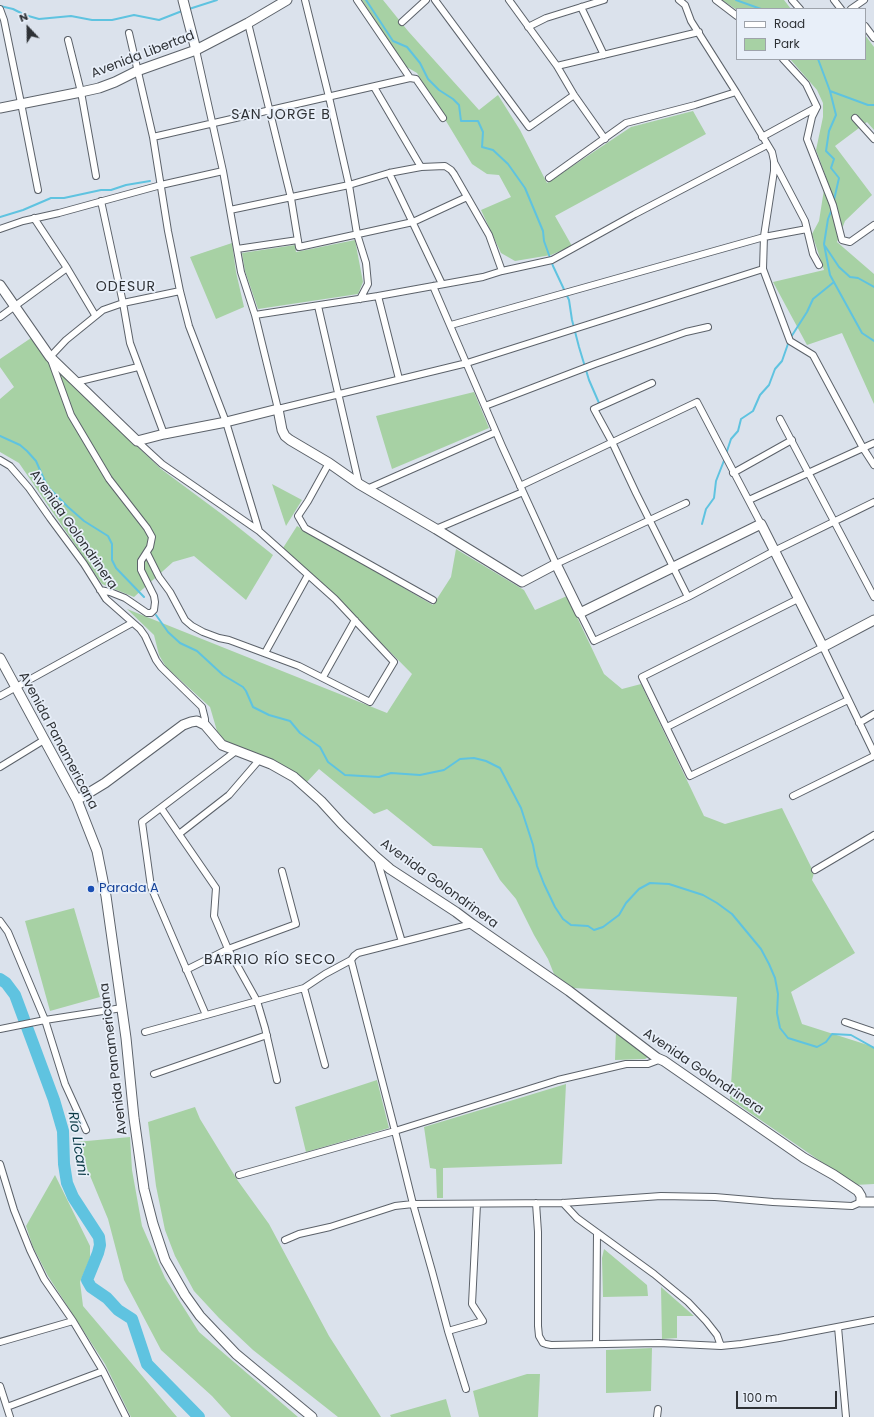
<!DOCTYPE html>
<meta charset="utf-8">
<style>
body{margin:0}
#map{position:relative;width:874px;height:1417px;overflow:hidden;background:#dbe2ec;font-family:Poppins,sans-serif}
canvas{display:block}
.legend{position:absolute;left:736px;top:8px;width:130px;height:52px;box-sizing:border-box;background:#e8eff9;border:1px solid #9ea3ab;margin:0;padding:5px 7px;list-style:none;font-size:12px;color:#2e3135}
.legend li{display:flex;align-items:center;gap:8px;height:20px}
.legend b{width:20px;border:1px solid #9ea3ab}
.north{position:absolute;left:8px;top:8px;width:40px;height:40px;-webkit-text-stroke:3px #e8eff9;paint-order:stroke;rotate:338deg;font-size:11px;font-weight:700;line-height:16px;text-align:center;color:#2e3135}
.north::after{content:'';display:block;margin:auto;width:14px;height:18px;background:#2e3135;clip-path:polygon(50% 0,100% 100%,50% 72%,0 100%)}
.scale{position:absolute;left:736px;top:1391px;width:101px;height:18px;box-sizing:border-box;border:2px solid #2e3135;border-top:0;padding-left:5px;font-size:12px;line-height:14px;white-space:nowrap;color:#2e3135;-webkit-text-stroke:3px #e8eff9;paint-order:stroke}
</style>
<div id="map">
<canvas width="874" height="1417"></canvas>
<ul class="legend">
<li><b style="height:5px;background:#fff"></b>Road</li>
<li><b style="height:11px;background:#a7d1a4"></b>Park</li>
</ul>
<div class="north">N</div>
<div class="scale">100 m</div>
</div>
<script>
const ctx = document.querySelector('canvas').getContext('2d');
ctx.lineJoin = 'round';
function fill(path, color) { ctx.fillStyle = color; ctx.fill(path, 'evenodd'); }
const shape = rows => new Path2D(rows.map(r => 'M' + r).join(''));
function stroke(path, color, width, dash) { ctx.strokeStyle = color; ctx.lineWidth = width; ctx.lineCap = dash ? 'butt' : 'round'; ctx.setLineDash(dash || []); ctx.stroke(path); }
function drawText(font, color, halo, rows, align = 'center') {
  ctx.font = font + ' Poppins,sans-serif'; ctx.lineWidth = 3.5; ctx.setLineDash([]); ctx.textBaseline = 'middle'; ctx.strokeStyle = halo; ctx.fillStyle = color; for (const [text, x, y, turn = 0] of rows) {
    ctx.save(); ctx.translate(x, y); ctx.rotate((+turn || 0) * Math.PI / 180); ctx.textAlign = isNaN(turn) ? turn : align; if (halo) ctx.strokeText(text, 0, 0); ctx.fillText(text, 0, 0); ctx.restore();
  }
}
fill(shape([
 [362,0,383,0,408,31,479,110,498,95,520,130,547,183,631,127,693,111,706,134,555,216,572,246,551,255,515,261,501,253,481,210,511,197,499,175,487,174,472,164,417,73,405,66],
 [722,0,784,0,791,9,737,10],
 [865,35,874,47,874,130,867,122,835,146,872,195,845,221,837,242,874,274,874,404,842,333,807,345,773,282,824,270,812,234,819,221,826,177,816,150,823,117,823,103,817,90,790,59,865,59],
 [355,240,363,282,358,294,258,309,245,271,242,253,295,245,296,252],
 [232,243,236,272,244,307,216,319,190,257],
 [31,338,45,358,161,469,223,515,273,555,246,600,194,556,173,562,134,597,102,584,19,463,0,452,0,399,14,387,0,367,0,359],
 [474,392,489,428,392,469,376,416],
 [272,484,302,500,286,526],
 [297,526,433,605,451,577,456,549,524,590,535,610,567,596,604,674,622,689,641,684,704,816,725,824,782,808,814,873,812,880,855,953,791,992,802,1024,874,1047,874,1184,855,1185,730,1099,737,997,573,988,554,974,548,959,534,935,516,899,500,880,482,848,433,846,387,809,374,814,319,769,306,783,287,770,225,741,217,731,210,707,166,667,159,655,154,635,127,609,387,713,412,674,331,592,283,548],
 [74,908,100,997,50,1011,25,921],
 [616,1032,650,1056,645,1059,615,1060],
 [377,1080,389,1128,306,1152,295,1107],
 [566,1084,562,1164,443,1168,443,1198,437,1198,436,1169,430,1168,424,1127],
 [195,1107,200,1119,238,1181,269,1224,329,1336,381,1417,338,1417,253,1350,219,1318,194,1291,175,1256,165,1230,156,1186,148,1122],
 [130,1137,132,1170,142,1226,165,1278,199,1332,298,1417,231,1417,212,1396,161,1350,124,1280,108,1219,76,1142],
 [55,1175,90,1246,90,1258,80,1282,83,1306,177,1417,131,1417,105,1364,48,1276,33,1247,26,1226],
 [604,1249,647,1285,648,1296,603,1297,602,1258],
 [661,1287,694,1316,677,1316,677,1338,662,1339],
 [652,1348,651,1391,606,1393,606,1350],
 [527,1374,540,1374,538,1417,479,1417,473,1391],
 [446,1399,451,1417,391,1417,390,1415]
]), '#a7d1a4');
stroke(shape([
 [366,0,393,41,407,47,420,63,428,79,439,90,453,99,459,105,461,121,478,121,483,132,482,147,493,150,508,164,525,188,543,231,544,241,553,266,569,300,572,320,579,347,589,380,599,403],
 [736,0,761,9],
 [0,6,13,9,25,15,39,19,71,16,92,20,112,20,134,15,159,20,182,11],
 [189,9,217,0],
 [818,59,830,91,836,115,829,131,826,151,834,159,831,168,839,178,834,200],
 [830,91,868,105,874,105],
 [832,209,828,219,824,244,830,275,862,333,874,341],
 [0,217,23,210,51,198,64,198,101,190,111,190,126,185,150,181],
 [825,246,839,267,850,277,858,278,874,287],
 [791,337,807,312,813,299,834,282],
 [0,436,20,445,27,451,36,461,47,486,68,507,84,521,108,536,112,544,112,560,116,568,144,597],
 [726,454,731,439,738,431,741,419,753,411,760,395,769,385,775,369,782,361,789,341],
 [702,524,706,509,714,498,716,481,725,458],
 [156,615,168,632,180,643,197,651,223,675,243,687,246,691,253,707,269,715,290,721,300,733,320,747,328,762,345,775,379,777,391,773,420,775,444,770,460,759,474,758,486,761,500,768,521,808,533,845,537,866,544,884,555,907,563,919,571,925,588,926,594,930,603,927,619,915,626,903,639,889,650,883,669,884,703,895,717,903,732,914,761,949,769,964,775,978,778,994,777,1013,780,1028,788,1038,817,1047,826,1042,832,1034,851,1035,874,1048]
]), '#5fc3e0', 2);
stroke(shape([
 [0,979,6,983,15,995,54,1100,63,1131,64,1164,67,1183,73,1197,99,1237,100,1245,98,1253,87,1280,91,1287,107,1298,118,1310,132,1319,147,1364,199,1417]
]), '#5fc3e0', 12);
const street = shape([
 [305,0,329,97,349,185,357,234,366,263,368,284,360,299],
 [357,0,410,78],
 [435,0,529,127,574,95],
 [509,0,557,66,574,95,605,139],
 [716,0,737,16],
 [792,0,800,9],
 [834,0,841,9],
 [581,7,604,55],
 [0,9,4,20,21,103,38,190],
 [851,9,864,0],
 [402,22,426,0],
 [248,23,291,198,299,247,413,222,467,197],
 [865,26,874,38],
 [528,27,546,18,604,0],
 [129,33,153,137,168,231,180,291,189,326,226,422,259,531],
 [68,40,81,92,96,176],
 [196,50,223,171,241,272,255,315,278,409,467,363,763,269,764,236,774,171,774,161,772,152,736,92,691,21,685,5,679,0],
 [783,59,806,84,817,107,812,117,807,139,833,205,842,240,850,242,874,225],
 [557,66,699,32],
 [374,87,421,167],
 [855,118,874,139],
 [153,137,410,78,416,79,443,118],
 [762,137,817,107],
 [774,162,805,221,813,254,819,265],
 [389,173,442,284],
 [549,178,626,123,695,105,736,92],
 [101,201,123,303,130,343,164,434],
 [230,210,349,185,389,173,421,167,445,166,451,170,454,174,489,235,502,271],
 [34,218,67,268,95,315],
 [0,229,23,221,59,213,161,185,223,171],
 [237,249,298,240],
 [763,269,790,341,813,355,863,448,874,465],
 [433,286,502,446,556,564,686,503],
 [378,296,399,379],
 [318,306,359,484],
 [255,315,378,296,483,277,502,271,552,260,635,214,767,145],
 [0,317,67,268],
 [451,325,764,237,807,229],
 [76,382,138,367],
 [652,383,594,409,612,442,636,493,688,597],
 [485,406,595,364,686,332,708,327],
 [780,419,874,597],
 [137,441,162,464,259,531,277,547,335,599,394,662,370,702,299,666,229,640,219,638,203,632,192,626,185,620,170,592,159,577,147,553],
 [0,460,10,466,29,488,50,518,84,564,106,599,140,629,145,636,156,660,161,667,202,707,205,719,205,725],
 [329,463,308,501,298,516,305,528,433,600],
 [733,473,792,440],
 [520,486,697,402,761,524],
 [367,489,496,432],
 [749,500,874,443],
 [436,529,523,492],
 [100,590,110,592,125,598,147,613,151,613,154,610,155,602,154,596,141,570,141,561,150,547,152,537,147,528,109,479,71,415,50,357,66,340,103,310,123,303,180,291],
 [798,599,642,677,690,776,848,700],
 [580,613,594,641,688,597,774,551,874,502],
 [265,653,308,575],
 [323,677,355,620],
 [0,696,132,623],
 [859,723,874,714],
 [667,727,823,647,874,753],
 [0,767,44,740],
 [793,796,874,756],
 [161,808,216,888,214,916,228,949,257,1001,265,1028,277,1080],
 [179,834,229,795,260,759],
 [377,859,402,942],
 [815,870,874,835],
 [0,921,8,932,45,1020,65,1084,86,1130],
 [186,970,228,949,296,924,282,871],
 [304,988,325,1065],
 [206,1015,151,887,142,822,236,751],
 [845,1022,874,1032],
 [0,1029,45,1020,122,1008],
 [145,1032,304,988,325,974,351,960],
 [154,1074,267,1035],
 [0,1164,14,1210,30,1250,44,1279,73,1321,103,1371,126,1417],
 [239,1175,395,1131,558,1080,626,1064,648,1064,656,1061,657,1058],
 [536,1203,538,1232,538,1326,539,1336,543,1343,546,1344,551,1345,659,1343,721,1346,741,1344,779,1338,874,1320],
 [563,1203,577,1218,654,1274,688,1302,706,1321,717,1335,721,1346],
 [285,1240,299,1234,330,1227,395,1206,413,1204,563,1203,661,1196,715,1197,773,1202,852,1206,861,1202],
 [838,1327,846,1417],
 [448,1331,483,1321,472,1304,477,1204],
 [0,1342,73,1321],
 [596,1344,597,1233],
 [0,1386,10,1417],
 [466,1389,448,1331,432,1271,413,1204,395,1131,351,960,354,956,358,953,472,924],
 [7,1407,103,1371],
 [657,1417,658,1409]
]);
const secondary = shape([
 [183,0,196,50],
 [0,108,81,92,99,88,115,82,137,71,196,50,248,23,287,0],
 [0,285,50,357,137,441,164,434,226,422,278,409,282,430,285,436,290,440,329,463,359,484,436,529,522,582,556,564,580,613,761,524,823,647,874,620],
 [0,658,77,800,97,851,106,896,126,1038,134,1118,144,1189,153,1224,165,1260,185,1295,200,1316,236,1354,312,1417],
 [77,800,105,783,183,725,191,722,197,721,205,725,222,745,271,764,294,777,321,801,342,824,376,857,390,869,456,912,472,924,569,991,657,1058,664,1061,804,1158,834,1175,858,1191,861,1196,861,1202,874,1202]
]);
stroke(street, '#5c626a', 8);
stroke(secondary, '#5c626a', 11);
stroke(street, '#fff', 6);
stroke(secondary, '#fff', 9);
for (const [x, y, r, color] of [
 [91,889,4,"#1a4fb4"]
]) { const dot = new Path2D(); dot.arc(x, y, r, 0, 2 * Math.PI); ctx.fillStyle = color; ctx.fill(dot); stroke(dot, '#e8eff9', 1.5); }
drawText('13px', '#2e3135', '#e8eff9', [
 ["Avenida Libertad",143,55,-21],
 ["Avenida Golondrinera",73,530,55],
 ["Avenida Panamericana",58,741,62],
 ["Avenida Golondrinera",439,884,36],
 ["Avenida Panamericana",114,1059,-97],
 ["Avenida Golondrinera",703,1072,34]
]);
drawText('13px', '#164399', '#e8eff9', [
 ["Parada A",99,889]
], 'left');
ctx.letterSpacing = '1px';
drawText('14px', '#2e3135', '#e8eff9', [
 ["SAN JORGE B",281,115],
 ["ODESUR",126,287],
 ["BARRIO RÍO SECO",270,960]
]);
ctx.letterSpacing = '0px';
drawText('italic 14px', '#0c3b47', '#e8eff9', [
 ["Río Licani",77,1144,81]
]);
</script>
